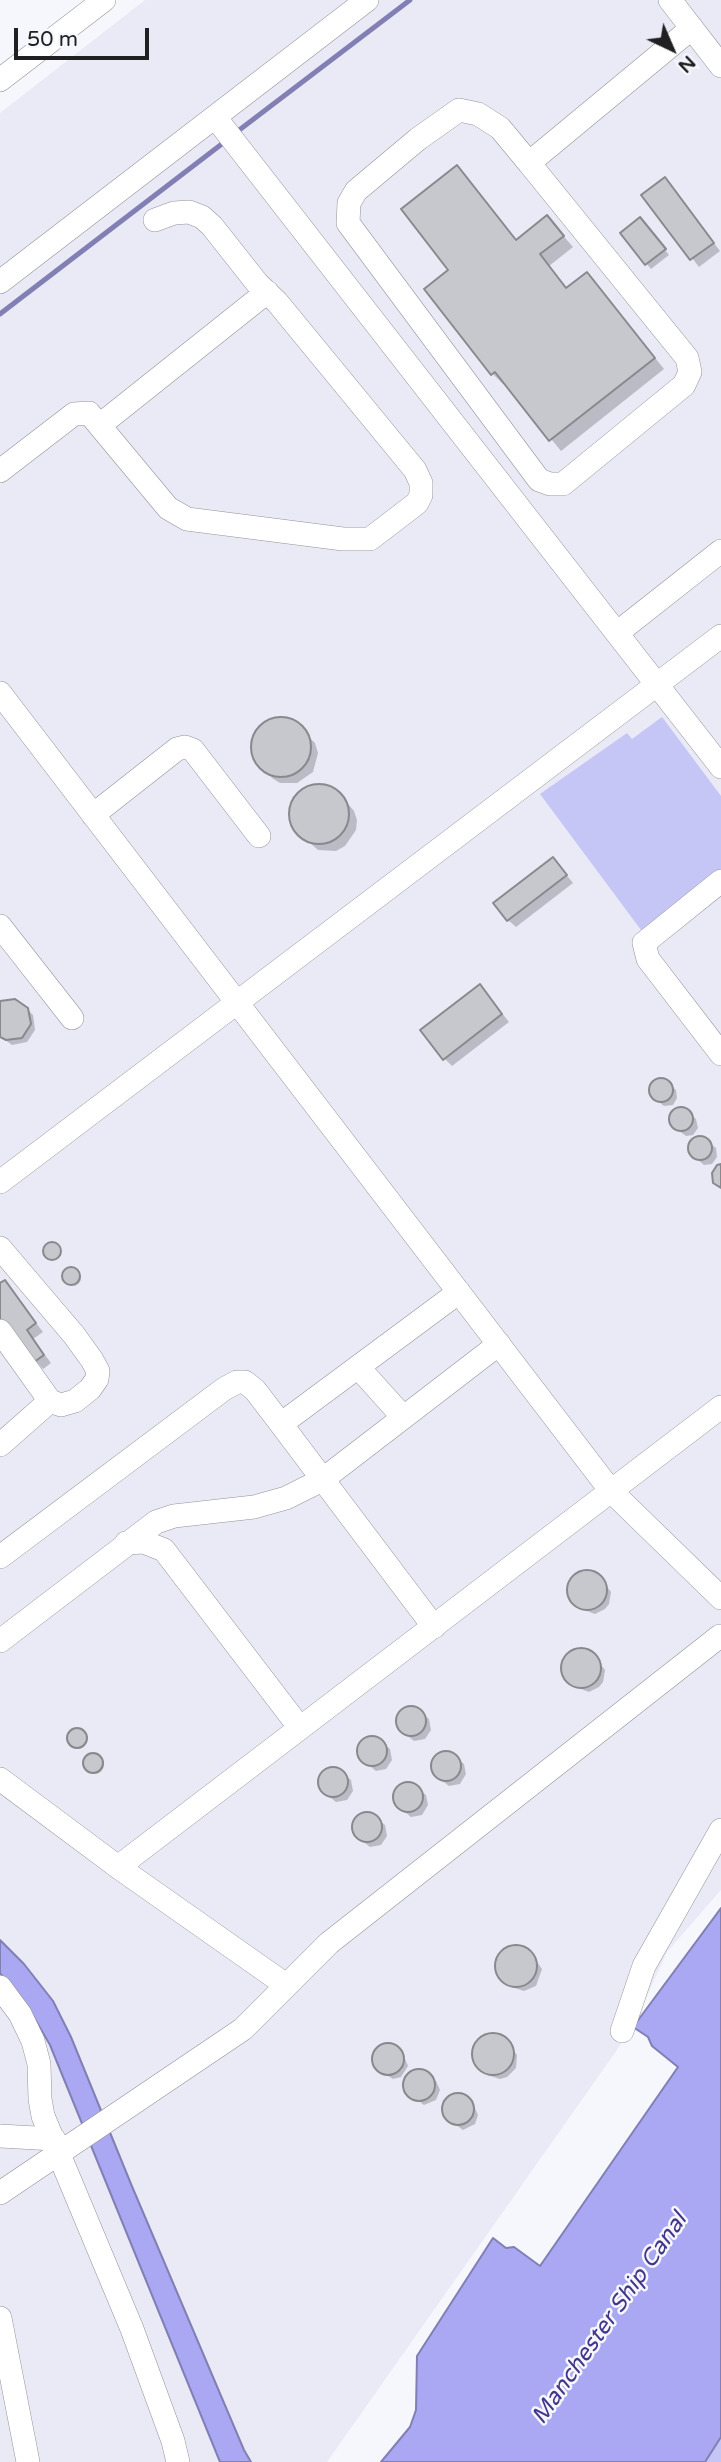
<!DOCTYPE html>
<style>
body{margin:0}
#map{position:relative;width:721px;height:2462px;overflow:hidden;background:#f6f7fc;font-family:"Varela Round",sans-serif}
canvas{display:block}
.north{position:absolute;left:637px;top:14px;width:70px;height:70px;-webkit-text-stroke:5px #f6f7fc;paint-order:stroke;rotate:136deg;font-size:19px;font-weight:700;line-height:28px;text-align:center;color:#202022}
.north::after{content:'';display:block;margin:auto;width:24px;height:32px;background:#202022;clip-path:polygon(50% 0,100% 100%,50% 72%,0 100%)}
.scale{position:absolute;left:14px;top:28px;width:135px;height:32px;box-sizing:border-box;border:4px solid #202022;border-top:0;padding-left:9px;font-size:21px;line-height:24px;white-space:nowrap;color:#202022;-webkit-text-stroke:5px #f6f7fc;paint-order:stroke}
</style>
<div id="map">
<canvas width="721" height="2462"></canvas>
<div class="north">N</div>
<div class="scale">50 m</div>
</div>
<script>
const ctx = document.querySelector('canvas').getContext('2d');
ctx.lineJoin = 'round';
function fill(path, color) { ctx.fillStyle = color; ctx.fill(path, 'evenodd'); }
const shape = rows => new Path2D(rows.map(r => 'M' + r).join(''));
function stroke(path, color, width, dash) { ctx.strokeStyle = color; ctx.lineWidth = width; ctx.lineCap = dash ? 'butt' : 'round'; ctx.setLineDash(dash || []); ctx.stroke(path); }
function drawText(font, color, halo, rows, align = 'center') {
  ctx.font = font + ' "Varela Round",sans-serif'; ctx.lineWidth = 5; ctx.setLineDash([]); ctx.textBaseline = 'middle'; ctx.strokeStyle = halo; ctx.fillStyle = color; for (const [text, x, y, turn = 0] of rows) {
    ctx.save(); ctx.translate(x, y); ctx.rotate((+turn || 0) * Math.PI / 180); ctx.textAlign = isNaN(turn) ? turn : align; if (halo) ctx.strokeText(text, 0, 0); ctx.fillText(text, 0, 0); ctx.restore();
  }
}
fill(shape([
 [145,0,721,0,721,1890,667,1952,633,2027,327,2462,0,2462,0,113]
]), '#e9eaf6');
fill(shape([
 [662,717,721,796,721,875,644,934,540,794,627,733,632,739],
 [721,2437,721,2462,705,2462]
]), '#c5c5f6');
const water = shape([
 [721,1908,721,2437,705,2462,381,2462,410,2427,416,2410,417,2356,493,2238,506,2248,514,2247,540,2266,678,2067,652,2046,648,2037,633,2027,721,1908],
 [0,1940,24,1964,53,2001,71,2037,131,2184,244,2450,251,2462,220,2462,50,2045,32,2014,0,1973,0,1940]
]);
fill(water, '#aaa8f3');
stroke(water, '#817fb4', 2);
fill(shape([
 [672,187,720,251,699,267,644,195],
 [547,217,573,247,549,266,568,289,597,285,664,369,561,451,505,383,503,384,493,374,426,289,517,241],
 [645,224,669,255,651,269,622,233],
 [273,719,292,721,315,743,318,753,313,772,297,783,280,783,272,778,253,755,254,737,258,729],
 [321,786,340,794,354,811,357,820,356,830,345,846,336,851,318,850,296,830,292,822,293,804,297,797,312,787],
 [560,867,573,883,516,927,508,920],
 [487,994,509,1022,452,1066,444,1058],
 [0,1003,27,1009,33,1015,35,1030,27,1042,12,1045,0,1036],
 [663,1079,676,1090,677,1098,673,1105,664,1106,651,1096,650,1087,655,1080],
 [683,1108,696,1119,698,1128,693,1135,686,1136,671,1125,670,1117,675,1110],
 [703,1137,716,1148,717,1157,712,1164,704,1165,691,1154,690,1146,695,1139],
 '45 1252a8 8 0 1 1 16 0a8 8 0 1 1-16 0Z',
 '65 1278a8 8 0 1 1 16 0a8 8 0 1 1-16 0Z',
 [5,1282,43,1332,33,1339,51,1363,43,1369,34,1359,0,1301,0,1286],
 [586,1571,598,1575,611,1592,609,1604,605,1609,595,1614,579,1608,569,1592,574,1576],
 [580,1649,592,1653,605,1670,603,1682,599,1687,589,1692,573,1686,563,1670,568,1654],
 [414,1707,429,1719,431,1730,425,1739,414,1741,399,1729,397,1718,403,1709],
 '69 1740a9 9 0 1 1 18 0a9 9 0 1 1-18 0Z',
 [375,1737,390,1749,392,1760,386,1769,376,1771,361,1759,359,1748,365,1739],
 [449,1752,464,1764,466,1774,460,1784,449,1786,434,1774,432,1763,438,1754],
 '86 1765a9 9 0 1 1 18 0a9 9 0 1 1-18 0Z',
 [336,1768,351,1780,353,1791,347,1800,336,1802,321,1790,319,1779,325,1770],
 [411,1783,426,1795,428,1805,422,1815,411,1817,396,1805,394,1794,400,1785],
 [370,1813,385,1825,387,1836,381,1845,370,1847,355,1835,353,1824,360,1815],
 [514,1947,526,1949,530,1952,542,1969,536,1986,524,1991,511,1987,498,1971,499,1957,503,1952],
 [492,2034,504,2038,517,2055,516,2068,507,2077,500,2079,487,2075,477,2065,474,2052,479,2040],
 [389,2045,403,2054,408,2066,401,2077,393,2079,377,2069,374,2060,377,2050],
 [421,2071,436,2081,440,2090,436,2100,424,2105,407,2092,405,2084,412,2073],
 [460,2095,474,2106,478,2115,475,2124,463,2130,445,2117,443,2109,450,2097]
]), '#0003');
stroke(shape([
 [234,134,410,0],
 [0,314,227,140]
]), '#817fb4', 5);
const building = shape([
 [457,165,516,240,547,215,564,236,540,254,566,288,587,272,655,358,549,441,495,372,491,375,424,289,448,270,401,209,457,165],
 [665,177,714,243,690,260,641,195,665,177],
 [640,217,666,249,645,265,620,233,640,217],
 '251 747a30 30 0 1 1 60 0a30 30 0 1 1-60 0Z',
 '289 814a30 30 0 1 1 60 0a30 30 0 1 1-60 0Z',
 [553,857,567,875,507,921,493,903,553,857],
 [480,984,502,1014,443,1060,420,1030,480,984],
 [15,999,28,1008,31,1024,22,1038,6,1040,0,1037,0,1001,15,999],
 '649 1090a12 12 0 1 1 24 0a12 12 0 1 1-24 0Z',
 '669 1119a12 12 0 1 1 24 0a12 12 0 1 1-24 0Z',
 '688 1148a12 12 0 1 1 24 0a12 12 0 1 1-24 0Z',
 [721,1164,721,1188,713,1183,712,1173,717,1165,721,1164],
 '43 1251a9 9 0 1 1 18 0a9 9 0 1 1-18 0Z',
 '62 1276a9 9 0 1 1 18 0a9 9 0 1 1-18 0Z',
 [5,1280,36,1323,27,1330,44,1355,34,1362,0,1324,0,1283,5,1280],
 '567 1590a20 20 0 1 1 40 0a20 20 0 1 1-40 0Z',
 '561 1668a20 20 0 1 1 40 0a20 20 0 1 1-40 0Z',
 '396 1721a15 15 0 1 1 30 0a15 15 0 1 1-30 0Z',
 '67 1738a10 10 0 1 1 20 0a10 10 0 1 1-20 0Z',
 '357 1751a15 15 0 1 1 30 0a15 15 0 1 1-30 0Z',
 '431 1766a15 15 0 1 1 30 0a15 15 0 1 1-30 0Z',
 '83 1763a10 10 0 1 1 20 0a10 10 0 1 1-20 0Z',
 '318 1782a15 15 0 1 1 30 0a15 15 0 1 1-30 0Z',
 '393 1797a15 15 0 1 1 30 0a15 15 0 1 1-30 0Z',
 '352 1827a15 15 0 1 1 30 0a15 15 0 1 1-30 0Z',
 '495 1966a21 21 0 1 1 42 0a21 21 0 1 1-42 0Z',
 '472 2054a21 21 0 1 1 42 0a21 21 0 1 1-42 0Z',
 '372 2059a16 16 0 1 1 32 0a16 16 0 1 1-32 0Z',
 '403 2085a16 16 0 1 1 32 0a16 16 0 1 1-32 0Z',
 '442 2109a16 16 0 1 1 32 0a16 16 0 1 1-32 0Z'
]);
fill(building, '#c7c8cd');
stroke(building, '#88888d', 2);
const minor = shape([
 [670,0,721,66],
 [0,80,104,0],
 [215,117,721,767],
 [529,163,500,128,478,114,459,110,418,139,356,191,349,203,348,223,539,480,550,484,563,484,684,385,690,372,687,358,529,163,692,28],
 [0,282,367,0],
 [100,425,267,292],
 [0,471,74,414,89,413,168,508,187,519,343,539,370,539,417,503,421,495,421,483,415,470,277,302,257,283,212,226,202,217,189,212,174,213,155,220],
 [617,633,721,551],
 [0,693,611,1491,721,1598],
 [93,815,177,749,185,747,193,750,259,836],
 [721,881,644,943,648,959,721,1054],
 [0,926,72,1018],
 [0,1182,721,636],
 [0,1248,74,1335,92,1360,98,1371,97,1379,90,1389,75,1401,61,1405,50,1401,0,1331],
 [358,1367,403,1417],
 [0,1445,50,1401],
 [126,1543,144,1542,164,1550,300,1728],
 [0,1557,224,1389,237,1382,245,1382,255,1390,281,1424],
 [434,1627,281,1424,459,1292],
 [0,1641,156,1522,174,1516,254,1507,286,1498,322,1480,499,1344],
 [0,1779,118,1867,286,1985],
 [118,1867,721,1407],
 [0,1987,20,2014,33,2041,39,2064,40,2099,43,2116,132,2329,173,2441,178,2462],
 [622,2031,644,1966,721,1830],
 [0,2136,54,2139],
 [0,2193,243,2029,329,1943,720,1636],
 [0,2318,28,2462]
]);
stroke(minor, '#939398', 24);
stroke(minor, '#fff', 23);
drawText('italic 23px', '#42358a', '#f6f7fc', [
 ["Manchester Ship Canal",610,2319,-55]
]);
</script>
